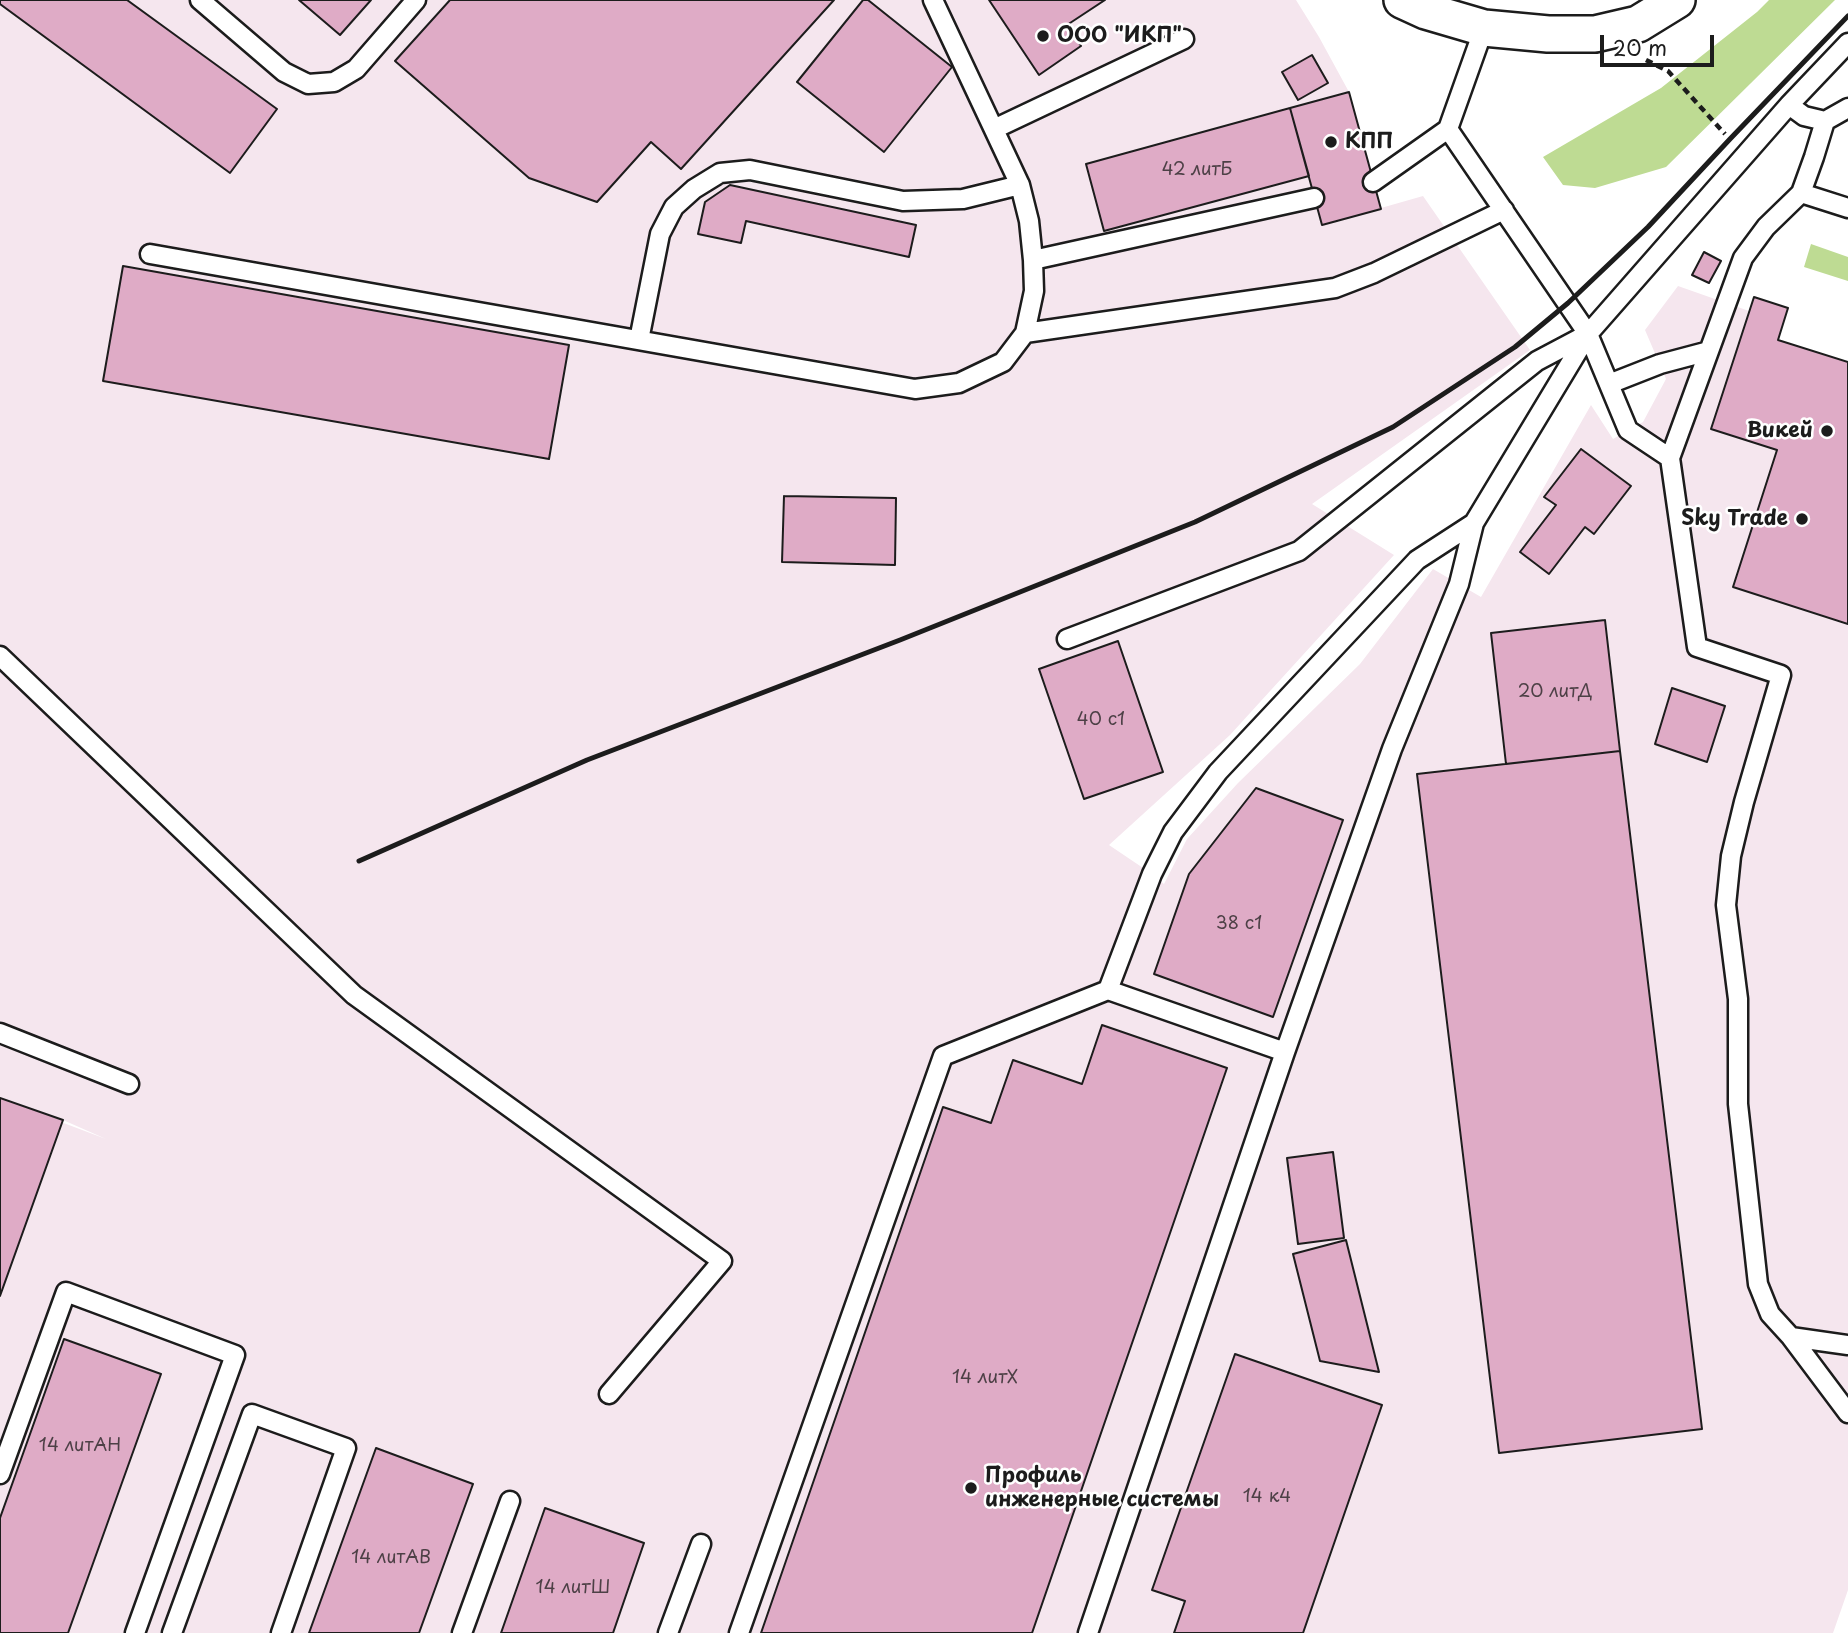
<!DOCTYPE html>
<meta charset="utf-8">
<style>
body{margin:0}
#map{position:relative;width:1848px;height:1633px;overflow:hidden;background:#fff;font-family:"Playpen Sans",sans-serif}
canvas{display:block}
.scale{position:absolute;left:1600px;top:35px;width:114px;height:32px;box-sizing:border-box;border:4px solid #1c1c1c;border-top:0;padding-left:9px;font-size:21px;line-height:24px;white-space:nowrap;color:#1c1c1c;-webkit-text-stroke:5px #fff;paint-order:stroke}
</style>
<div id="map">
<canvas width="1848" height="1633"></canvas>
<div class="scale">20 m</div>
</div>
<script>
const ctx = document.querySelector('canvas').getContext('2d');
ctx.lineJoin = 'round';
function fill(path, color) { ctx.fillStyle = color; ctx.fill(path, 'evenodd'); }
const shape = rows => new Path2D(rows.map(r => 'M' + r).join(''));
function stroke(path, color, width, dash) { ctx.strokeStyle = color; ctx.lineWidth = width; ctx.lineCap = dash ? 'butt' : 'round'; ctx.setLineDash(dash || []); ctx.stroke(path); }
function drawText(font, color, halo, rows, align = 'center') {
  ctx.font = font + ' "Playpen Sans",sans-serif'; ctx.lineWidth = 5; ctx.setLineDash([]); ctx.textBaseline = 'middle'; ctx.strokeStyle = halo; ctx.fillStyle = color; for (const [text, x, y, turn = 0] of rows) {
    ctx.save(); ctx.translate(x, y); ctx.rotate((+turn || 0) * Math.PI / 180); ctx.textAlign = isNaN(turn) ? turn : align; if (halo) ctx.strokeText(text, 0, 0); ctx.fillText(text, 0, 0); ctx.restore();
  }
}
fill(shape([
 [0,0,1296,0,1319,37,1349,92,1381,208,1423,196,1530,350,1312,504,1394,555,1230,735,1109,845,1152,874,1164,884,1187,839,1238,783,1360,664,1433,569,1481,597,1591,405,1613,439,1643,422,1666,379,1645,330,1678,286,1749,311,1754,297,1788,308,1778,340,1848,362,1848,1590,1833,1633,0,1633,0,1099,106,1139,63,1120,0,1098]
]), '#f5e6ee');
fill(shape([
 [1769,0,1835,0,1666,167,1595,188,1563,185,1543,157,1661,88,1757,12],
 [1811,244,1848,257,1848,281,1804,267]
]), '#bedb93');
const building = shape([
 [0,0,127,0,277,109,230,173,0,4,0,0],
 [299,0,371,0,340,35,299,0],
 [450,0,834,0,681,169,651,142,597,202,529,178,395,61,450,0],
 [863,0,868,0,952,67,884,152,797,82,863,0],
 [989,0,1105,0,1067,25,1081,46,1039,75,989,0],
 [1312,55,1328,83,1298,100,1282,72,1312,55],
 [1349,92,1381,209,1322,225,1290,108,1349,92],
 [1290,108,1309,176,1104,231,1086,164,1290,108],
 [730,185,916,225,909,257,746,221,741,243,698,234,705,202,730,185],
 [1704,252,1721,261,1709,283,1692,275,1704,252],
 [123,266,569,345,549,459,103,381,123,266],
 [1754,297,1788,308,1778,340,1848,362,1848,624,1733,587,1777,450,1711,429,1754,297],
 [1581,449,1631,486,1594,534,1585,527,1549,574,1520,552,1556,505,1544,497,1581,449],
 [784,496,896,498,895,565,782,562,784,496],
 [1605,620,1620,751,1506,764,1491,633,1605,620],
 [1118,641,1163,772,1084,799,1039,669,1118,641],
 [1672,688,1725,706,1707,762,1655,744,1672,688],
 [1620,751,1702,1429,1499,1453,1417,774,1620,751],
 [1256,788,1343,820,1273,1017,1154,974,1189,874,1256,788],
 [1102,1025,1227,1068,1032,1633,761,1633,943,1107,991,1123,1013,1060,1082,1084,1102,1025],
 [0,1098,63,1120,0,1296,0,1098],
 [1333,1152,1344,1238,1298,1244,1287,1158,1333,1152],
 [1346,1240,1379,1372,1320,1361,1293,1254,1346,1240],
 [64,1339,161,1374,68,1633,0,1633,0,1518,64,1339],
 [1235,1354,1382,1405,1303,1633,1174,1633,1185,1601,1152,1590,1235,1354],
 [376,1448,473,1484,419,1633,309,1633,376,1448],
 [545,1508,644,1543,613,1633,501,1633,545,1508]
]);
fill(building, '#dfabc6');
stroke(building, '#1c1c1c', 2);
const service = shape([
 [200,0,284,72,308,84,334,82,356,69,416,0],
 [1789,105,1804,116,1825,121],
 [994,129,1184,39],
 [1448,129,1588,334,1628,430,1670,458],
 [1373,182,1448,129,1484,28],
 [1801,193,1814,157,1825,121,1848,108],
 [1848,208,1801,193,1766,227,1743,258,1670,458,1697,647,1781,675,1744,802,1731,856,1726,905,1738,999,1738,1104,1758,1284,1770,1314,1791,1337,1848,1413],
 [150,254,915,389,959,383,1003,362,1025,333,1034,291,1033,260,1029,221,1020,185,933,0],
 [1033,260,1314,198],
 [1025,333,1335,288,1374,273,1504,210],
 [639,340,660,234,674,207,694,189,720,173,750,170,903,201,963,199,1020,185],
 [1609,384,1660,364,1709,351],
 [1067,639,1299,551,1537,361,1588,334],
 [0,656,354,995,722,1261,609,1394],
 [1108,990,1152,874,1173,832,1218,772,1417,560,1474,523],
 [0,1033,129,1084],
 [1791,1337,1848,1345],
 [0,1474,66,1292,235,1355,135,1633],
 [172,1633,252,1414,346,1448,281,1633],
 [462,1633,510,1501],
 [668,1633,701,1544],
 [739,1633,943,1056,1108,990,1285,1052],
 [1088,1633,1285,1052,1392,749,1459,584,1474,523,1588,334,1789,105,1848,43]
]);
const minor = shape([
 [1402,0,1426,11,1484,28,1548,34,1595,34,1638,24,1677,0]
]);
stroke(service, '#1c1c1c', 23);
stroke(minor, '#1c1c1c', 40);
stroke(shape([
 [1646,60,1668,71,1725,134]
]), '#1c1c1c', 4.5, [7, 5]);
stroke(service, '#fff', 18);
stroke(minor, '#fff', 35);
stroke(shape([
 [359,861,587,760,900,640,1195,522,1393,427,1515,347,1568,303,1648,227,1730,139,1848,16]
]), '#1c1c1c', 5);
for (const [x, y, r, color] of [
 [1043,36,7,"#1c1c1c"],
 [1331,142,7,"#1c1c1c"],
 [1827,431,7,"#1c1c1c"],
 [1802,519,7,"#1c1c1c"],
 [971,1488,7,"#1c1c1c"]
]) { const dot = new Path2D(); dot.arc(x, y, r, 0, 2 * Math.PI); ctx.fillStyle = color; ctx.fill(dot); stroke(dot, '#fff', 2.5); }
drawText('18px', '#4d4046', null, [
 ["42 литБ",1197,170],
 ["20 литД",1555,692],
 ["40 с1",1101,720],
 ["38 с1",1239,924],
 ["14 литХ",985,1378],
 ["14 литАН",80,1446],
 ["14 к4",1267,1497],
 ["14 литАВ",391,1558],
 ["14 литШ",573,1588]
]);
drawText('bold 21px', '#1c1c1c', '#fff', [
 ["ООО \"ИКП\"",1057,36],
 ["КПП",1345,142],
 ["Викей",1813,431,"right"],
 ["Sky Trade",1788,519,"right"],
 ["Профиль",985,1476],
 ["инженерные системы",985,1500]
], 'left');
</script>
